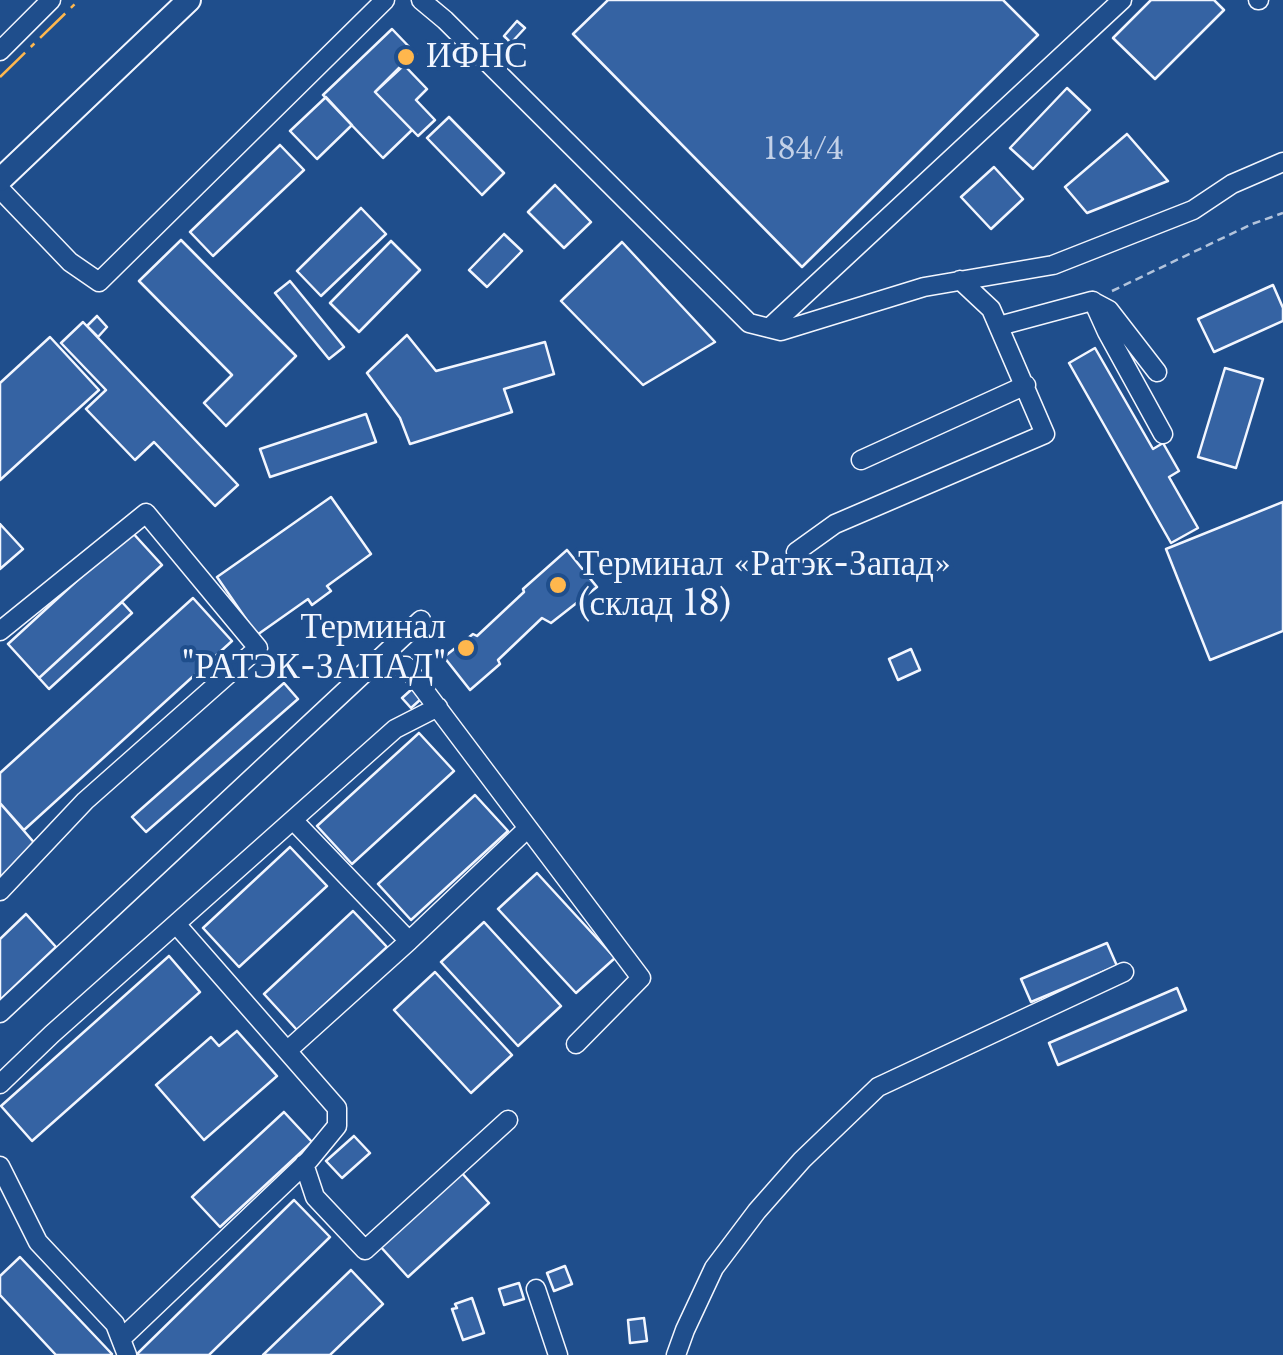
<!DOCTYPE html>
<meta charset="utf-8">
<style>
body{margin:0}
canvas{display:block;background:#1f4e8c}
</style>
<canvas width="1283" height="1355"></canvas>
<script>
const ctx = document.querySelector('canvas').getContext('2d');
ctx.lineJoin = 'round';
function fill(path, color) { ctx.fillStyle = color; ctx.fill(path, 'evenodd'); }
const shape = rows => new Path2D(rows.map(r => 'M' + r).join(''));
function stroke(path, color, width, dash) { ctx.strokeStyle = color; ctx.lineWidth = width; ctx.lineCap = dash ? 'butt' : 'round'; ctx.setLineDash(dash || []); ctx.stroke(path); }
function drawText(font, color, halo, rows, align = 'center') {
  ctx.font = font + ' "Libre Baskerville",serif'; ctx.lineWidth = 8; ctx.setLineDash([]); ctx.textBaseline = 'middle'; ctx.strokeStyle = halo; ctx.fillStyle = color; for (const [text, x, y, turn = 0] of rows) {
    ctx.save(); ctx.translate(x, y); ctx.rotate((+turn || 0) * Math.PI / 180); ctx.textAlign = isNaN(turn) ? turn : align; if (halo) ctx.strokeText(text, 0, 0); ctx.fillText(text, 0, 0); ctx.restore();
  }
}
const building = shape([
 [608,0,1003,0,1038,35,802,267,573,34,608,0],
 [1151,0,1214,0,1224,10,1155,79,1113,38,1151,0],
 [517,21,525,28,511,43,504,36,517,21],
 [392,29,416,54,375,92,412,130,383,158,323,95,392,29],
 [403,64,427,89,416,100,435,120,418,136,375,92,403,64],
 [1067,88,1090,110,1033,169,1010,148,1067,88],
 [326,97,352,125,317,159,290,131,326,97],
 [449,117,504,173,482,195,427,138,449,117],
 [1127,134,1168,181,1087,213,1065,187,1127,134],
 [280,145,304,170,213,256,190,232,280,145],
 [994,167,1023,199,991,229,961,197,994,167],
 [555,185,591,222,564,248,528,212,555,185],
 [361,208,386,234,321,296,297,271,361,208],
 [504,234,522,251,487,287,469,270,504,234],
 [181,240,296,356,226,426,204,403,232,375,139,281,181,240],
 [391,241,420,270,359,332,330,303,391,241],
 [622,242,715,342,643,385,561,301,622,242],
 [290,281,344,347,329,359,275,293,290,281],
 [1273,285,1283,308,1283,321,1214,352,1198,319,1273,285],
 [97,316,107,327,98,337,87,326,97,316],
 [83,322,238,485,215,506,154,442,135,460,86,409,106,390,61,343,83,322],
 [407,335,436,371,545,342,554,374,504,389,512,412,410,444,400,418,367,373,407,335],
 [50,337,99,390,0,480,0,383,50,337],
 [1095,348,1153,449,1163,443,1179,471,1169,477,1198,528,1171,543,1069,363,1095,348],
 [1225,368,1263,379,1236,468,1198,457,1225,368],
 [366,414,376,442,270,477,260,449,366,414],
 [331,497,371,554,327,586,331,591,312,605,308,599,257,635,217,577,331,497],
 [1283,502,1283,631,1210,660,1166,549,1283,502],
 [0,524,23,549,0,569,0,524],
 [131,531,162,565,39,678,8,644,131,531],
 [567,550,597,587,551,623,542,618,498,660,500,664,470,690,444,657,473,634,477,636,524,592,523,589,567,550],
 [193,598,232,641,24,830,0,803,0,773,193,598],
 [122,602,132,613,49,689,39,678,122,602],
 [911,649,920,670,898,680,889,659,911,649],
 [284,683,298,699,146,832,132,817,284,683],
 [412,689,421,699,411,708,402,698,412,689],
 [419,733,454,771,352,864,317,826,419,733],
 [475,795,508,831,411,920,378,884,475,795],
 [0,803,37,846,0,879,0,803],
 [290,847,327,886,239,967,203,928,290,847],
 [537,873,615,958,576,993,498,909,537,873],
 [353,911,387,947,297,1030,264,994,353,911],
 [26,914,56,947,0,1000,0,939,26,914],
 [484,922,561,1006,518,1046,441,962,484,922],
 [1107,943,1117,966,1031,1002,1021,979,1107,943],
 [169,956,200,992,32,1141,1,1106,169,956],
 [435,972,512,1055,471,1093,394,1010,435,972],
 [1177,988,1186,1010,1058,1065,1049,1043,1177,988],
 [237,1031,277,1076,204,1140,156,1085,211,1037,219,1046,237,1031],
 [284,1112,312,1142,220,1227,192,1197,284,1112],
 [354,1136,370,1153,342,1178,326,1161,354,1136],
 [460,1171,489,1203,408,1277,379,1245,460,1171],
 [294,1200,330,1237,209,1355,136,1355,294,1200],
 [20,1257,112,1354,111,1355,56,1355,0,1295,0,1276,20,1257],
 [565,1266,572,1284,554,1291,547,1273,565,1266],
 [351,1270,383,1304,330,1355,263,1355,351,1270],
 [519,1283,524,1299,504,1305,499,1289,519,1283],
 [472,1298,484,1333,463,1340,452,1309,457,1308,455,1304,472,1298],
 [644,1318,647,1341,630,1343,628,1320,644,1318]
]);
fill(building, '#3563a3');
stroke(building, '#f2f6ff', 2.5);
const minor = shape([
 [421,0,445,20,749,323,781,331,924,287,1053,265,1193,210,1232,184,1283,162],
 [1258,0,1259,0],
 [0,51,51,0],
 [0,189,70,262,99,282,385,0],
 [1093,301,1107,332,1163,434],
 [999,326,1092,301,1109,310,1157,372],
 [769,328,1122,0],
 [861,460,1026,385],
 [796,552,835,524,1045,434,991,309,960,280],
 [0,631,146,513,258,648,85,801,0,891],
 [372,666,406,666,641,978,576,1044],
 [293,820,409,941],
 [0,1013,421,620],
 [288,1050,409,941,528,828],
 [0,1084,52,1034,395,729,438,707],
 [304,1164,315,1197,365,1250,508,1120],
 [0,1166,38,1242,115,1324,127,1355],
 [536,1289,558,1355],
 [121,1339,309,1160,337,1126,337,1108,176,924],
 [676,1355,685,1330,714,1268,757,1211,802,1160,878,1087,1124,972]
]);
const major = shape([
 [0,180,189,0]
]);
stroke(minor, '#f2f6ff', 21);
stroke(major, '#f2f6ff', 26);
stroke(shape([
 [1112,291,1252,224,1283,213]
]), '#b3c4dc', 2.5, [8, 5]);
stroke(minor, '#1f4e8c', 18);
stroke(major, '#1f4e8c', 22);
stroke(shape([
 [0,77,79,0]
]), '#ffb74d', 2.5, [35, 8, 5, 8]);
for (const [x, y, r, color] of [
 [406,57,10,"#ffb74d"],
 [558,585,10,"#ffb74d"],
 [466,648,10,"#ffb74d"]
]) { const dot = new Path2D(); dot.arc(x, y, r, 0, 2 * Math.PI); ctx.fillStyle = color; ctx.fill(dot); stroke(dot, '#1f4e8c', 4); }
drawText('30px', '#c3d1e8', null, [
 ["184/4",804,151]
]);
drawText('35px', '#f2f6ff', '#1f4e8c', [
 ["ИФНС",426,57],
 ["Терминал «Ратэк-Запад»",578,565],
 ["(склад 18)",578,605],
 ["Терминал",446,628,"right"],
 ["\"РАТЭК-ЗАПАД\"",446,668,"right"]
], 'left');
</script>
